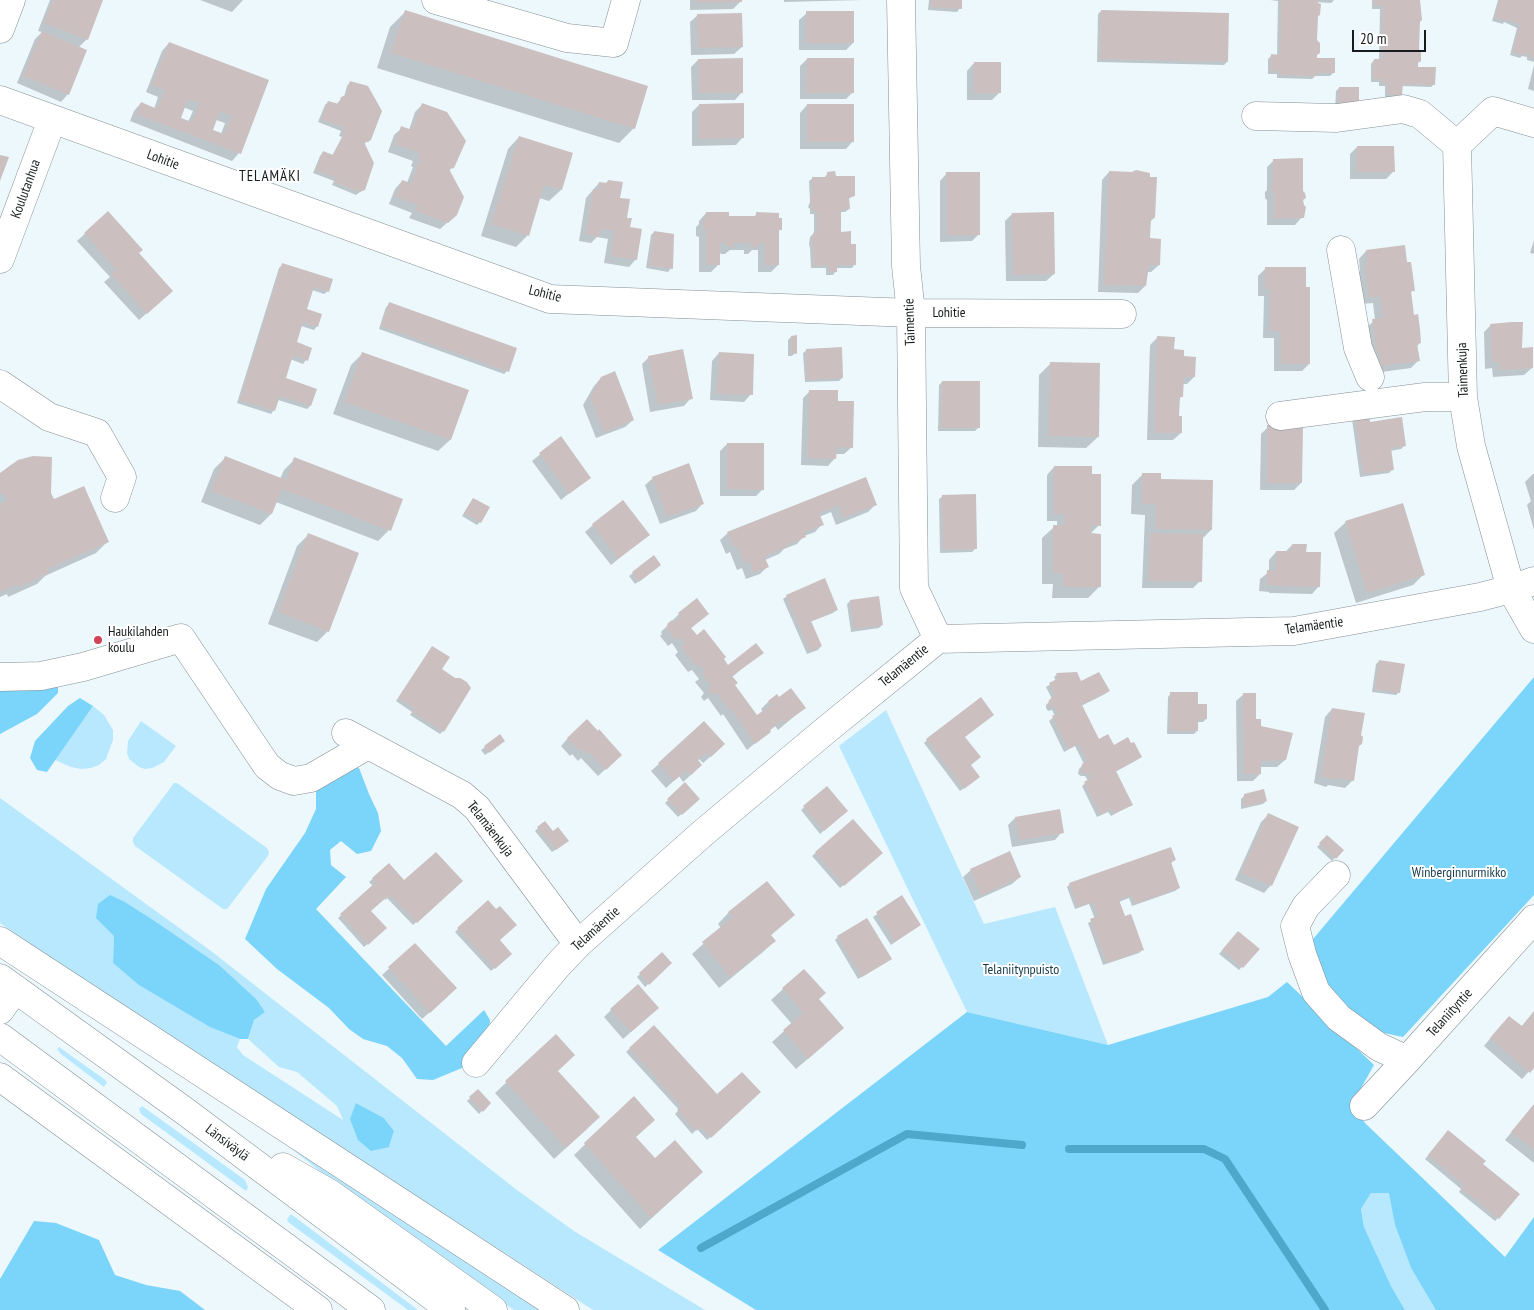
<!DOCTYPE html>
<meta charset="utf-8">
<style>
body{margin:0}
#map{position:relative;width:1534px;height:1310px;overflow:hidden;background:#edf8fd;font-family:"PT Sans Narrow",sans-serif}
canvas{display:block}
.scale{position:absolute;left:1352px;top:30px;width:74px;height:22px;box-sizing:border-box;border:2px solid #171b1c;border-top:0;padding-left:6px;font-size:15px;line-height:18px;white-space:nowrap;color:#171b1c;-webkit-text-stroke:4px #fff;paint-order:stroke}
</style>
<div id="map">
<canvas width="1534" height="1310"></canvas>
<div class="scale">20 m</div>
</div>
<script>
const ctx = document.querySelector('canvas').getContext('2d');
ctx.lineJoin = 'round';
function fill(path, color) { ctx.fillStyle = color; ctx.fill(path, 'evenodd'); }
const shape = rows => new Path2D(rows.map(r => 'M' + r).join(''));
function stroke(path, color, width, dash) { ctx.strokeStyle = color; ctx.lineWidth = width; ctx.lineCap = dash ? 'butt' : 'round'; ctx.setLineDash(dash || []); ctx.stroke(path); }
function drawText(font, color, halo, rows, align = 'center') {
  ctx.font = font + ' "PT Sans Narrow",sans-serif'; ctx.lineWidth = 4; ctx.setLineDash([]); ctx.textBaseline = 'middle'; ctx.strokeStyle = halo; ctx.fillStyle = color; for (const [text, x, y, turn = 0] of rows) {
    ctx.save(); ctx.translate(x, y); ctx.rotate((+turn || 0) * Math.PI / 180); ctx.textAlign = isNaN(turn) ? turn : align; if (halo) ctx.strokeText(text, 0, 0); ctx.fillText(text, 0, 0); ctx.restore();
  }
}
fill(shape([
 [93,706,104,715,113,730,113,740,106,759,99,765,91,768,81,769,71,767,55,760],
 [886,710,984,924,1055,907,1108,1045,967,1012,839,746],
 [141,721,176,746,164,762,152,768,145,769,139,767,129,759,127,753,128,741],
 [174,783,177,783,267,848,269,852,268,856,227,909,223,909,135,846,133,842,133,838],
 [0,798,211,951,517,1190,574,1231,705,1310,593,1310,103,994,0,923],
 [125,902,219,965,265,1012,254,1020,248,1039,279,1067,297,1072,337,1106,343,1120,243,1055,237,1047,240,1039,211,1027,139,984,113,963,114,936],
 [356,1103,384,1118,394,1131,389,1147],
 [59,1047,104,1079,107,1082,104,1087,61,1054,57,1049],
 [142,1106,245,1180,248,1187,246,1191,141,1114,139,1109],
 [277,1137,547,1310,514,1310,346,1192],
 [1371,1193,1390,1193,1395,1225,1411,1268,1438,1310,1405,1310,1391,1286,1364,1227,1361,1209],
 [291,1214,418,1310,408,1310,288,1222,287,1219]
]), '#b8e8fe');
fill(shape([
 [1534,677,1534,895,1403,1037,1384,1033,1348,1014,1324,986,1308,945],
 [0,685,58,686,58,693,37,714,0,734],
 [80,698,93,706,47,772,37,770,30,758,35,741,68,706],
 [346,765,359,768,369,794,378,813,381,831,371,851,357,854,341,841,330,850,331,865,346,877,316,909,446,1046,484,1010,490,1020,489,1034,462,1068,433,1080,417,1079,402,1058,387,1046,363,1039,349,1029,329,1008,277,969,245,939,266,889,305,833,316,809,316,778],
 [110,895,125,902,153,920,219,965,256,999,265,1012,254,1020,248,1039,240,1039,210,1027,139,985,113,963,114,936,96,918,98,904],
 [1287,982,1374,1065,1351,1106,1366,1124,1505,1257,1534,1217,1534,1310,1436,1310,1411,1268,1395,1225,1389,1193,1371,1193,1361,1209,1364,1227,1391,1286,1405,1310,756,1310,658,1250,967,1012,1108,1045,1268,997],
 [356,1103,384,1118,394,1131,389,1147,371,1151,358,1140,350,1119],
 [34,1221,56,1223,99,1240,115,1275,146,1285,180,1291,205,1310,0,1310,0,1279]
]), '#7bd4f9');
fill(shape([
 [50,0,102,0,87,39,79,47,68,94,61,102,17,83,35,39,42,32,38,31],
 [200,0,243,0,232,12],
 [690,0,740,0,740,2,733,9,690,10],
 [784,0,863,0,784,2],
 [929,0,961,0,960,8,957,12,928,10],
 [1270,0,1334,0,1331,3,1315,2,1317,16,1316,59,1333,73,1330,76,1315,76,1312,79,1277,78,1277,74,1268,74,1268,59,1271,56,1277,56,1278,1],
 [1372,0,1419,0,1417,68,1434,84,1431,87,1401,86,1401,95,1398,98,1385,98,1385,86,1379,86,1379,82,1371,82,1371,64,1374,60,1379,60,1380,9,1372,9],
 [1498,0,1534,0,1534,62,1527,60,1527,57,1522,56,1520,58,1510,55,1517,28,1504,22,1503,24,1492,21],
 [1101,11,1227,62,1224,65,1097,62,1098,14],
 [405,12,634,128,619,143,377,68,390,27],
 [807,13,853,43,846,50,799,50,799,20],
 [698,15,742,47,734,54,691,55,690,22],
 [169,43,268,81,239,153,232,161,130,121,134,111,141,103,154,109,158,97,146,92,162,51],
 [183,107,193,111,188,122,179,118],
 [216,120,225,123,221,134,212,131],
 [807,59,853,92,846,99,800,99,800,66],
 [698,60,742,92,735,100,692,100,691,67],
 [974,63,1000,92,992,100,967,100,967,71],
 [1534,65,1534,91,1528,89],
 [350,82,370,139,364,144,364,189,356,195,332,185,334,181,313,173,320,156,323,152,332,156,342,137,339,136,341,131,318,122,325,105,328,102,337,105,338,102,344,97,347,86],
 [1339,88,1358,88,1335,110,1336,91],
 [423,104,452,167,449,171,448,222,440,229,409,218,412,213,389,204,395,189,402,181,407,183,413,167,411,166,413,161,388,152,394,135,402,128,409,130,415,112],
 [699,105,743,137,736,145,692,146,692,112],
 [807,105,853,141,846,149,800,149,800,113],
 [519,137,561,190,549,201,539,198,527,236,516,247,481,236,508,149],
 [1357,147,1393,172,1386,179,1350,179,1350,154],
 [1274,160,1302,200,1302,217,1295,225,1267,225,1267,200,1265,198,1265,192,1267,190,1267,167],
 [1109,172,1154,218,1149,223,1148,239,1159,265,1151,272,1147,272,1145,286,1138,293,1098,292,1102,180],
 [828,173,854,196,848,199,849,209,845,212,840,212,840,233,850,246,855,264,852,268,836,268,836,271,833,275,826,275,826,268,811,268,810,248,809,244,810,237,814,233,814,214,810,214,810,209,808,207,810,202,809,181,813,178,824,178],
 [947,173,979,234,972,241,940,242,940,181],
 [608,181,619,199,629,228,636,259,629,267,604,263,608,239,597,237,591,243,579,241,586,198,599,183,605,184],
 [108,213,137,253,164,298,139,320,104,282,110,277,77,241],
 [706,213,728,217,753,217,757,214,781,229,778,232,778,265,771,272,758,272,758,250,752,250,748,254,744,254,744,250,730,250,725,254,721,254,719,252,718,265,711,272,699,272,699,237,696,236,696,227,699,224,699,221],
 [1012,214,1054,274,1046,281,1006,281,1005,221],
 [654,232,671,268,668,272,646,268,651,235],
 [1534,240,1534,254,1530,253],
 [1366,251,1413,290,1410,294,1413,316,1420,343,1417,346,1419,360,1411,368,1374,373,1366,328,1375,320,1373,303,1362,304,1358,273,1360,271,1359,259],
 [282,265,328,291,324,294,312,290,306,310,317,326,314,330,301,326,295,343,306,360,303,364,290,359,284,379,316,389,310,406,307,409,278,400,274,410,271,414,237,403,279,268],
 [1266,268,1309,364,1302,371,1274,371,1274,338,1263,338,1264,296,1258,296,1258,276],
 [390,304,507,371,504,374,379,329,386,307],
 [1491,325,1521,349,1532,368,1524,375,1493,377,1492,368,1485,369,1484,332],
 [791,337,795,353,792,356,788,356,788,340],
 [1157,338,1173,351,1194,377,1187,384,1182,384,1182,396,1179,399,1178,417,1181,433,1173,440,1147,440,1150,345],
 [807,350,842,378,839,381,805,382,803,353],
 [719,353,751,394,744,402,710,400,712,361],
 [362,354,467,391,450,440,438,451,333,414,351,365],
 [649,357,691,398,684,406,650,412,642,364],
 [1050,364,1098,437,1086,448,1038,447,1039,375],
 [601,378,633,420,625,427,596,438,583,405,594,386],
 [942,382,978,428,975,431,938,431,939,385],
 [810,391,836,402,852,447,844,454,835,454,835,458,828,466,801,465,803,398],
 [1352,419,1369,423,1405,445,1401,449,1390,451,1393,469,1389,473,1360,477],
 [1268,427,1301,483,1294,490,1260,490,1261,434],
 [560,438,589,477,561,500,532,461],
 [727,444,763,489,756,496,720,496,720,451],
 [225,458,280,479,284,470,295,459,389,530,378,541,276,502,271,514,260,525,201,502,214,469],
 [26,459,53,500,107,542,96,553,45,576,37,584,8,597,7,594,0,597,0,474,11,465],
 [1054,467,1099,525,1090,534,1099,587,1088,598,1052,598,1053,584,1042,584,1042,538,1054,527,1057,527,1057,521,1047,521,1047,475],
 [1143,474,1160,480,1211,530,1202,539,1200,581,1193,588,1142,588,1145,515,1131,514,1132,485],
 [1533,474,1534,474,1534,530,1527,505,1531,501,1525,482],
 [653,478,703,503,696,511,660,524,645,485],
 [865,479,875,505,868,512,836,525,831,512,819,517,822,524,815,532,804,536,797,544,784,549,779,554,765,560,767,567,760,574,746,579,742,568,737,570,730,552,726,554,720,540,728,533],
 [943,496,975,549,972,552,940,553,939,499],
 [473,499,480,522,477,525,462,516],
 [1346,522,1424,574,1413,585,1356,603,1334,533],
 [593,525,648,535,611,565,585,532],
 [308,535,328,631,317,642,268,624,297,546],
 [1292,545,1305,553,1319,586,1312,594,1269,593,1269,592,1259,591,1260,579,1269,572,1269,560,1276,552,1285,552],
 [654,557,657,568,635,584,629,576],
 [787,596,837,609,833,613,810,622,821,646,818,650,807,654,783,599],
 [850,601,882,625,879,628,851,632,847,604],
 [679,614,707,614,690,629,696,636,722,659,728,666,762,652,732,677,734,685,757,717,763,712,761,709,768,702,779,699,804,708,778,730,775,726,747,750,723,714,721,716,708,698,704,701,701,697,704,693,695,682,699,679,692,670,688,672,675,655,678,652,672,643,668,646,660,636,662,634,661,632],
 [432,647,440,670,443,731,440,734,410,715,412,712,396,701],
 [1379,661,1399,692,1396,695,1372,692,1376,664],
 [1057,674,1108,691,1105,694,1081,706,1098,740,1141,757,1137,760,1115,772,1131,805,1111,816,1108,812,1097,817,1082,786,1088,781,1085,776,1081,776,1078,774,1079,769,1084,764,1075,746,1064,752,1049,721,1055,716,1052,710,1048,711,1046,708,1046,705,1052,699,1046,687,1056,681,1054,677],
 [1171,693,1197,705,1206,719,1203,722,1197,722,1197,731,1194,734,1167,734,1168,697],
 [1244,694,1255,721,1285,760,1277,767,1260,767,1260,774,1253,781,1237,781,1236,701],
 [1332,709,1360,736,1353,780,1345,788,1328,785,1326,787,1314,783,1325,717],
 [704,723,717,751,703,763,699,759,697,761,693,773,683,782,679,776,666,788,651,771],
 [598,732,613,762,598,776,581,758,578,761,572,754,570,756,561,746,568,738],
 [500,736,500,744,485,755,481,750],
 [964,737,970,765,975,780,960,791,924,743,927,740],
 [685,784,699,799,678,817,665,803],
 [827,788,843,814,820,834,801,810],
 [1245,795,1266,801,1263,804,1241,809,1241,799],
 [1269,814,1271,885,1264,893,1235,880,1261,822],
 [1015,818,1062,832,1055,840,1012,847,1008,825],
 [853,821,878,857,840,888,812,856],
 [538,828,564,844,552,852,535,831],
 [1327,837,1342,850,1332,861,1317,847],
 [1175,860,1170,864,1179,888,1175,891,1132,906,1129,898,1119,902,1124,918,1143,949,1139,953,1103,965,1088,923,1095,919,1089,904,1075,909,1067,887,1070,884],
 [388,865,404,882,461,881,413,925,387,898,386,900,384,898,370,911,385,928,364,947,338,918,373,886,369,882],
 [971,870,1020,877,1012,884,974,901,963,877],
 [902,897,919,925,891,945,873,917],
 [488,901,499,941,510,954,491,971,455,932],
 [729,912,793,915,770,936,774,941,763,952,719,988,692,954,721,928,718,924],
 [1235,936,1258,949,1239,970,1219,954],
 [838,937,887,962,858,979,835,940],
 [415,945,448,996,422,1019,382,975],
 [662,953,671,963,645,987,637,977],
 [804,970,818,999,831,1039,796,1069,772,1042,792,1024,771,1000],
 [611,1010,650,1015,623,1039,604,1017],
 [1534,1012,1534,1066,1522,1079,1484,1046,1502,1024,1521,1027],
 [654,1027,717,1096,760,1092,707,1140,697,1129,692,1134,675,1114,679,1110,626,1052],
 [556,1036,556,1071,588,1128,554,1159,495,1093],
 [478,1091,489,1103,479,1114,467,1101],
 [634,1097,635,1137,655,1159,702,1172,640,1229,574,1155],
 [1534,1105,1534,1163,1505,1140],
 [1445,1135,1481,1164,1498,1218,1495,1221,1459,1192,1461,1189,1425,1159]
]), '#0003');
stroke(shape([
 [1069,1149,1204,1149,1225,1159,1325,1310],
 [701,1248,907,1134,1022,1145]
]), '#4ea8cc', 8);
fill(shape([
 [53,0,103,0,88,40,44,23],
 [697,0,742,0,742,2,697,3],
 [931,0,962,0,962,9,931,7],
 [1281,0,1318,0,1318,3,1321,4,1320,15,1318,16,1317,40,1320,43,1320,53,1317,55,1317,58,1335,58,1335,73,1317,73,1317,76,1279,75,1280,72,1270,71,1271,54,1280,55],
 [1374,0,1420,0,1422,20,1420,22,1419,49,1421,51,1421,61,1418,63,1418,67,1436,67,1435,85,1403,84,1402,95,1388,95,1388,83,1382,83,1382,79,1373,79,1374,59,1382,59,1383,6,1374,6],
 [1499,0,1534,0,1534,58,1529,57,1530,54,1525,53,1524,55,1512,52,1520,24,1512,22,1512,20,1508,19,1507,21,1495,18],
 [405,10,648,86,635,129,391,53],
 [1101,10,1229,13,1228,62,1100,59],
 [806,11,854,11,854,43,806,43],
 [742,13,743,47,698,48,697,14],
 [42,31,87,50,69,95,23,76],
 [169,42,269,80,241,154,136,114,141,102,157,109,165,90,152,85],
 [188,99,199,103,192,122,181,118],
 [220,111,232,116,224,134,213,130],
 [743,58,743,93,699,93,698,59],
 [807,58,854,58,854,93,806,93],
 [974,62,1001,62,1001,93,974,94],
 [350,81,368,86,382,111,371,140,368,142,364,142,374,163,365,190,360,192,334,182,336,178,316,170,323,151,333,155,344,134,342,133,344,128,321,119,328,101,339,104,341,97,346,95],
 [1339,87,1359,87,1359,108,1338,107],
 [422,103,447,112,466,141,454,168,449,169,464,197,457,215,448,223,416,211,418,205,396,197,402,180,411,183,420,159,417,158,419,153,395,144,401,126,412,130],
 [744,103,744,138,699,139,699,104],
 [807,104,854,104,854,142,807,142],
 [519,136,573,153,562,190,544,185,529,236,491,224],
 [1357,146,1394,146,1395,172,1357,172],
 [0,155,9,157,0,181],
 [1303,158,1303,191,1305,193,1306,198,1303,200,1304,205,1306,207,1304,218,1274,218,1274,192,1272,191,1272,183,1273,181,1273,159],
 [1136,170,1150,173,1150,177,1157,177,1155,218,1151,218,1150,238,1161,239,1160,265,1149,265,1146,286,1104,285,1109,171,1132,172],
 [835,171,836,176,855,176,855,196,849,197,850,209,841,210,841,232,851,231,851,244,856,244,856,265,837,265,837,272,829,272,829,265,814,266,813,245,811,239,813,238,813,233,817,232,817,211,813,211,810,199,812,198,812,177,827,177,827,172],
 [946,172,980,172,980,235,947,235],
 [608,180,623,182,620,198,630,199,627,218,632,218,630,227,642,229,637,260,611,256,614,231,600,229,599,237,586,234,593,189,598,190,599,182,607,183],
 [108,211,143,250,139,253,173,291,147,314,111,274,116,269,84,233],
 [706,212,729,212,729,216,756,216,756,212,779,213,779,218,782,218,782,230,779,230,779,265,765,265,765,243,761,243,757,247,751,248,751,243,734,243,734,248,729,247,724,243,720,243,720,265,706,265,706,230,703,229,703,218,706,218],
 [1054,212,1055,274,1013,275,1012,213],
 [654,231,674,234,673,269,649,265],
 [1405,245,1407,262,1411,262,1413,276,1415,291,1411,291,1414,315,1418,314,1420,329,1421,343,1417,344,1420,361,1381,366,1379,352,1377,353,1372,319,1383,318,1380,296,1369,298,1365,264,1367,264,1366,250],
 [282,263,333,279,329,292,314,287,307,309,322,314,318,327,303,322,297,342,312,348,308,361,293,355,286,378,317,389,311,406,280,396,275,411,240,400],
 [1265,267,1306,267,1306,287,1310,287,1310,364,1281,364,1280,331,1270,331,1270,289,1265,289],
 [389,302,517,348,509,372,381,326],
 [1512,322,1523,322,1522,348,1533,347,1533,368,1500,370,1499,361,1492,362,1490,324],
 [797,335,797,354,791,353,791,336],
 [1157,336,1175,337,1174,349,1184,350,1184,356,1196,357,1195,377,1184,377,1183,397,1180,397,1179,416,1182,416,1182,433,1154,433],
 [842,347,843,378,807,380,806,349],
 [683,349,693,399,658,405,648,356],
 [362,352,469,390,451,440,344,402],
 [719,352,754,354,753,395,717,394],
 [1050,362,1100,363,1099,437,1049,436],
 [615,371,634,420,604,432,590,397,601,377],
 [942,381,980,381,980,428,941,428],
 [809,390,838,390,838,401,854,401,853,448,837,447,836,459,808,458],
 [1369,413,1370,422,1402,417,1406,446,1391,448,1394,470,1363,474,1355,414],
 [1267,425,1303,426,1302,483,1267,483],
 [561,436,591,478,569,494,539,453],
 [727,443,764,443,764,490,727,489],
 [33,456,52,457,51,493,54,499,84,486,109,542,47,569,49,573,20,587,18,584,0,592,0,506,7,499,0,492,0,473,18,460],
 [225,456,286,480,294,457,403,499,391,531,282,489,272,514,211,491],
 [689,463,704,504,667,517,652,477],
 [1054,466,1092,466,1092,474,1101,474,1101,526,1091,525,1091,533,1101,534,1101,587,1063,587,1063,573,1053,573,1053,525,1064,525,1064,514,1054,514],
 [1142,473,1161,473,1161,479,1213,480,1212,530,1156,529,1156,504,1142,504],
 [866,477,877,505,843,518,839,505,819,513,824,525,804,532,806,537,786,545,787,547,767,555,765,558,769,567,754,573,749,561,744,563,737,546,733,547,727,532],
 [976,494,977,549,943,550,942,495],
 [473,498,490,507,481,523,464,513],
 [623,500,650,535,618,559,592,524],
 [1403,503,1425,575,1367,593,1345,521],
 [308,533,359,553,329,632,278,612],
 [1150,533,1203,534,1202,582,1149,581],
 [1292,544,1307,544,1306,552,1321,552,1320,587,1275,586,1276,585,1266,585,1267,570,1276,571,1276,551,1291,551],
 [654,555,661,565,639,582,632,572],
 [825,578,838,610,811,621,822,646,810,652,786,595],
 [879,596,883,625,854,629,850,600],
 [697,598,709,614,691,628,697,635,704,629,726,657,724,659,728,665,756,643,764,653,732,676,738,683,735,685,757,715,771,705,768,701,777,694,779,697,791,688,806,708,785,723,783,720,770,730,771,732,755,744,731,708,729,710,716,692,712,695,707,688,711,686,702,674,705,671,699,664,696,666,681,647,685,644,680,637,676,640,666,627,668,626,667,624,672,620,674,622,681,617,678,613],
 [432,646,450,657,442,669,455,678,460,678,467,682,471,688,444,732,412,712,415,708,398,698],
 [1379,660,1405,664,1400,693,1375,689],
 [1077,672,1081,681,1099,672,1110,691,1082,705,1099,739,1108,734,1114,745,1128,737,1131,743,1134,742,1142,757,1116,771,1133,805,1114,814,1112,809,1101,815,1084,782,1091,778,1088,773,1084,774,1081,770,1082,764,1087,761,1079,744,1068,749,1052,716,1058,713,1055,708,1052,708,1048,705,1049,700,1055,695,1049,683,1059,678,1056,673],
 [1170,692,1198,692,1198,704,1207,704,1207,719,1198,720,1198,731,1170,731],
 [1243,693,1256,693,1256,719,1261,719,1261,726,1293,733,1286,760,1261,761,1261,774,1244,774],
 [981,697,994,715,965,737,981,757,971,765,980,777,964,789,926,739],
 [1332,708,1365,713,1361,735,1363,737,1362,744,1359,746,1354,781,1337,778,1334,780,1321,776],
 [587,719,598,731,599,729,622,755,606,770,589,752,586,754,580,748,578,750,567,738],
 [704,721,725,744,711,757,707,752,698,760,702,765,691,775,687,770,674,781,658,763],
 [500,734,505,741,489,753,484,746],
 [685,782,700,799,682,815,667,799],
 [827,786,848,811,824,831,803,806],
 [1264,789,1267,801,1244,807,1244,794],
 [1060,809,1064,833,1019,840,1015,817],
 [1268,813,1299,827,1272,886,1241,873],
 [853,819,883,853,844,886,815,852],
 [545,821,553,831,558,827,569,841,556,850,537,827],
 [1327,835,1344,850,1336,859,1319,843],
 [1171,847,1176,860,1171,862,1180,888,1135,904,1132,895,1119,900,1125,916,1131,914,1144,950,1107,963,1090,919,1098,916,1093,902,1078,907,1069,883],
 [1010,851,1021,877,981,895,970,869],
 [436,852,463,881,417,923,391,896,389,898,388,896,371,911,387,928,368,945,340,914,376,882,372,878,389,863,404,880],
 [767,881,795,915,771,935,776,941,730,977,702,942,733,917,728,912],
 [902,895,921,925,895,942,876,912],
 [488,900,496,909,500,906,517,925,500,940,512,954,495,969,457,928],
 [867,918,892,959,862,977,837,936],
 [1238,931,1260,949,1243,968,1222,950],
 [415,943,457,988,430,1013,388,967],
 [662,952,672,963,649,985,639,973],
 [804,969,826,993,819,999,844,1028,808,1059,783,1030,803,1013,782,988],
 [638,984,659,1008,631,1032,610,1009],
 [1534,1011,1534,1068,1530,1073,1490,1038,1509,1016,1522,1026],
 [654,1025,717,1094,742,1072,761,1092,711,1138,701,1127,696,1131,677,1110,681,1106,629,1048],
 [556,1034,575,1055,558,1071,600,1117,566,1148,505,1081],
 [478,1089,491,1103,483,1112,469,1097],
 [634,1096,655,1120,636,1137,655,1158,675,1140,703,1172,651,1218,584,1143],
 [1534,1104,1534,1150,1511,1132],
 [1448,1130,1486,1161,1483,1164,1520,1194,1499,1219,1461,1188,1464,1185,1428,1155]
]), '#cbbfbf');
const minor = shape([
 [436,0,567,38,614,43,626,0],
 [901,0,906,266,911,313,914,588,938,639],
 [0,29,11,0],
 [0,100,550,299,911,313,1122,314],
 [1256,116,1337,118,1403,109,1420,114,1457,145],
 [1457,145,1463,397,1471,446,1511,589,1534,629],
 [1457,145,1493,111,1534,123],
 [1341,250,1358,348,1370,377],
 [0,259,52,120],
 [0,384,49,417,97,433,122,477,115,498],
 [1280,416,1425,397,1463,397],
 [0,677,41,676,83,667,181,638,267,766,280,776,294,781,311,778,368,745],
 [346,733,462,795,477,808,578,944],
 [1336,875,1306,906,1295,926,1302,954,1316,992,1339,1018,1379,1047,1407,1060],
 [0,1010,15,989],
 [476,1063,558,965,578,944,703,833,826,730,938,639,1294,631,1480,597,1511,589,1534,581],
 [1364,1106,1407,1060,1534,919]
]);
const highway = shape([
 [0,941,565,1310],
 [0,978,186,1112,451,1310],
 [0,1037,371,1310],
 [0,1077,318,1310],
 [283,1167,329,1193,493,1310]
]);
stroke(minor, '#858f94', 29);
stroke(highway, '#858f94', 29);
stroke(minor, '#fff', 28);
stroke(highway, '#fff', 28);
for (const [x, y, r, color] of [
 [98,640,5,"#d34358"]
]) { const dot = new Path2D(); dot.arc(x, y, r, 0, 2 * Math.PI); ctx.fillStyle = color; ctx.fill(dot); stroke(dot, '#fff', 2); }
drawText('14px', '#171b1c', '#fff', [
 ["Lohitie",163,160,20],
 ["Koulutanhua",26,189,-70],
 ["Lohitie",545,294,14],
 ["Lohitie",949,313],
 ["Taimentie",910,322,-92],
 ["Taimenkuja",1463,370,-92],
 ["Telamäentie",1314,626,-8],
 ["Telamäentie",904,666,-39],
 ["Telamäenkuja",490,829,52],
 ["Telamäentie",596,929,-42],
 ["Telaniityntie",1450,1013,-48],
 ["Länsiväylä",227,1143,37]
]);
drawText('14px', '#171b1c', '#fff', [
 ["Haukilahden",108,632],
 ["koulu",108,648]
], 'left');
drawText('14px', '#143c4c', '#fff', [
 ["Winberginnurmikko",1459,873],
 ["Telaniitynpuisto",1021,970]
]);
ctx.letterSpacing = '1px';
drawText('15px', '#171b1c', '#fff', [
 ["TELAMÄKI",270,177]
]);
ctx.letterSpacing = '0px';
</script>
